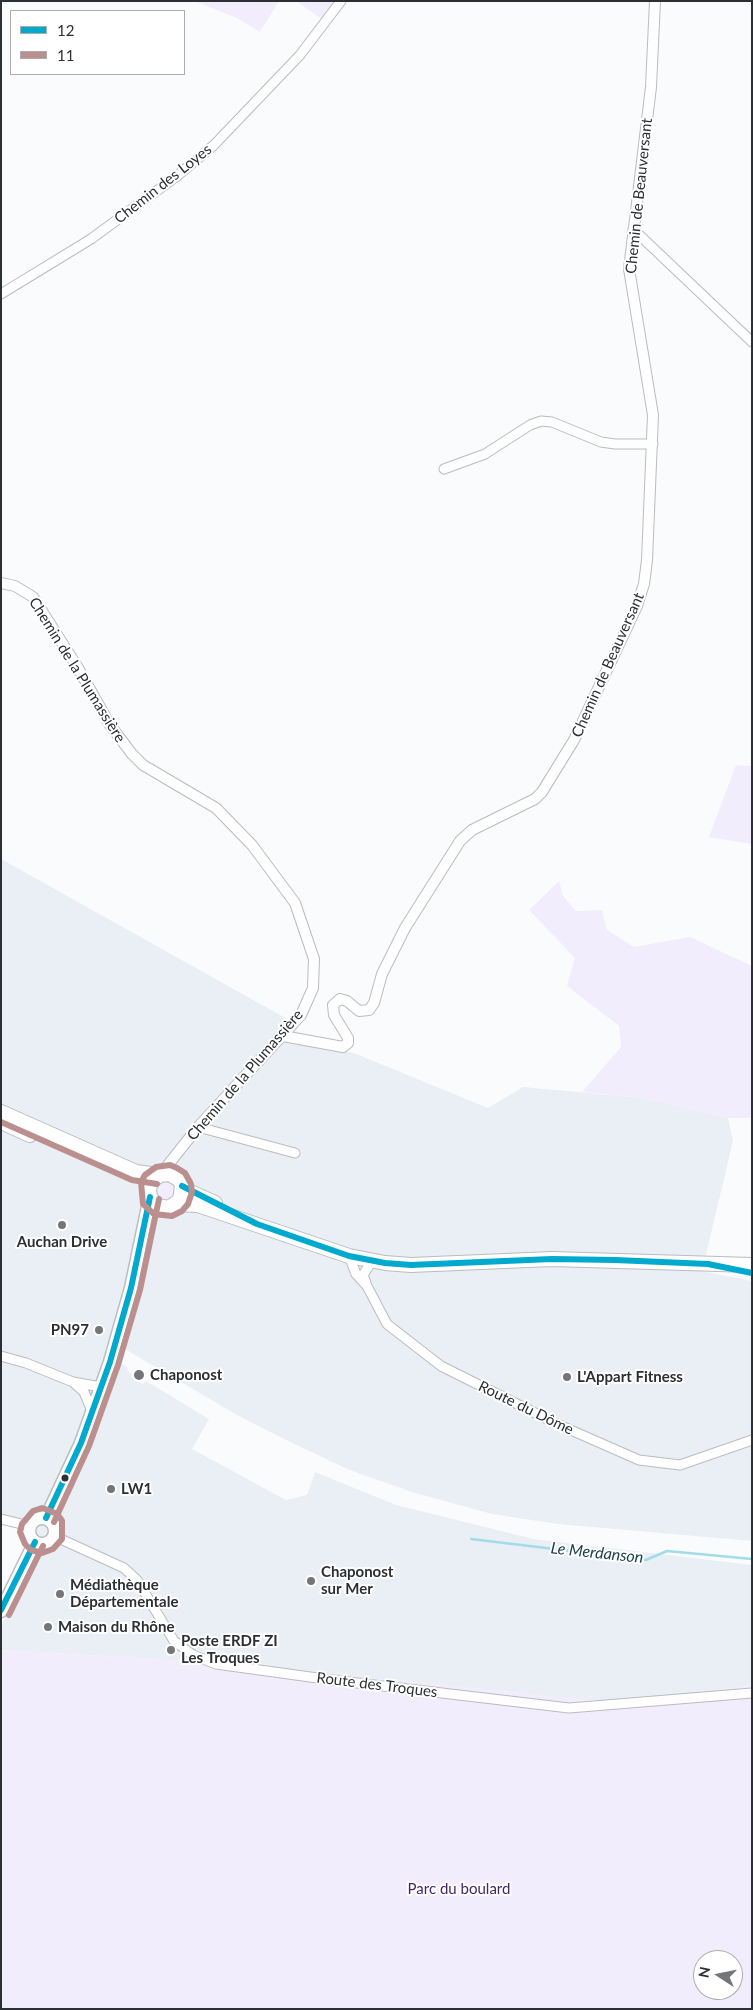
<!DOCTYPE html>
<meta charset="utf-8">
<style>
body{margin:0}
#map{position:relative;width:753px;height:2010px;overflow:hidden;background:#fafbfc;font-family:Lato,sans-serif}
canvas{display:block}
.frame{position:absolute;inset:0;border:2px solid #2c2f33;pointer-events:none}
.legend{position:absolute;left:10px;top:10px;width:175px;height:65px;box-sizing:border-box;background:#fff;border:1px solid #abacad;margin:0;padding:6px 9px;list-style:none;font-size:15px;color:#2c2f33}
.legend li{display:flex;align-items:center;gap:10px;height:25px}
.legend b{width:25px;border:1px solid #abacad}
.north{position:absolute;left:693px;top:1950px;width:50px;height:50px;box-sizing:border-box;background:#fff;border:1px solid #abacad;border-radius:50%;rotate:281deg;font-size:14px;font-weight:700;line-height:20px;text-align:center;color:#2c2f33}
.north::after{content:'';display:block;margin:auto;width:18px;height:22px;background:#747679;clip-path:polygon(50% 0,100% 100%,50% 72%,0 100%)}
</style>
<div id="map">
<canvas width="753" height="2010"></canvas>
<div class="frame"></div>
<ul class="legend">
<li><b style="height:6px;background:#00a9ce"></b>12</li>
<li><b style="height:6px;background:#bc8f8f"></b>11</li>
</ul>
<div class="north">N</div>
</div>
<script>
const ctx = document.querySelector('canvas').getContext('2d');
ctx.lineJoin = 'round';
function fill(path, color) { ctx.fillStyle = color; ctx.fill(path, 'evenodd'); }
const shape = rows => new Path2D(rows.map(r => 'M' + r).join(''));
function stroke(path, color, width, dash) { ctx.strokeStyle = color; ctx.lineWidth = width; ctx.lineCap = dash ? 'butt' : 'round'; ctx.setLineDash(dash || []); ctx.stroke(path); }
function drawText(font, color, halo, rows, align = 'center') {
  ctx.font = font + ' Lato,sans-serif'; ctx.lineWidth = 4; ctx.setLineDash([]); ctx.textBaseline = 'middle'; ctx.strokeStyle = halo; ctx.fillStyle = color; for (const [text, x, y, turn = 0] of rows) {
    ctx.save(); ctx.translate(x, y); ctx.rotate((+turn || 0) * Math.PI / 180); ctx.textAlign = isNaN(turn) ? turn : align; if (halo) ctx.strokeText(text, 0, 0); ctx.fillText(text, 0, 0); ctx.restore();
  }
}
fill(shape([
 [1,859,298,1025,294,1041,354,1053,488,1108,523,1087,643,1098,728,1118,733,1141,702,1271,752,1281,752,1541,558,1524,492,1514,412,1492,347,1469,282,1438,237,1415,125,1349,122,1364,128,1368,127,1371,132,1374,131,1377,143,1384,146,1381,209,1419,192,1449,286,1500,307,1495,315,1472,396,1505,534,1539,752,1565,752,1698,640,1702,587,1700,154,1659,1,1650,1,1627,29,1566,39,1553,20,1519,1,1515]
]), '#eaeff6');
fill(shape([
 [194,1,279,1,260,32,237,18],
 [296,1,337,1,323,20],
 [736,765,752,766,752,844,709,837],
 [559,881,563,896,576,911,602,910,607,930,634,947,690,937,752,966,752,1118,728,1118,643,1098,582,1092,621,1047,619,1026,567,986,575,958,529,910],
 '155 1191a10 10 0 1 1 20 0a10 10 0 1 1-20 0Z',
 [1,1650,154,1659,459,1686,626,1704,670,1704,752,1683,752,2009,1,2009],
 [703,1960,733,1960,733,1990,703,1990]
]), '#f2edfd');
stroke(shape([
 [471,1539,646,1560,667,1551,752,1559]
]), '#a2dce9', 2.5);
const minor = shape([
 [633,229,752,342],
 [1,294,91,239,177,176,214,145,300,55,341,1],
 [444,469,485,454,530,425,541,421,552,422,601,442,615,444,653,444],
 [198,1127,295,1153],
 [349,1256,356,1274,367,1286,387,1324,441,1366,557,1424,639,1460,680,1465,752,1440],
 [366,1283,363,1275,372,1261],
 [1,1356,26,1363,73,1382,101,1387],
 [73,1382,84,1392,92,1411],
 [1,1519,30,1526],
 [54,1536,124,1568,137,1580,174,1641,193,1655,216,1664,332,1680,569,1708,752,1693]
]);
const tertiary = shape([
 [1,583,15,586,33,597,78,668,110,725,132,754,143,765,216,808,252,845,295,903,314,959,313,988,301,1015,198,1127,160,1175],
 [283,1036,343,1047,348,1043,348,1038,334,1015,333,1005,340,999,347,1001,359,1011,369,1010,374,1003,382,974,405,928,460,841,472,830,535,799,542,792,574,740,637,606,644,584,647,560,653,415,629,269,651,87,655,1]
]);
const secondary = shape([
 '29 1531a13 13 0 1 1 26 0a13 13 0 1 1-26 0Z',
 [46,1518,81,1443,110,1362,131,1288,150,1197],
 [1,1611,35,1542]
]);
const primary = shape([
 [1,1112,136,1172,158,1175],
 [1,1122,30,1135],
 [182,1186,180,1200,169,1208,157,1206,150,1197,149,1190,151,1181,160,1175,169,1174,178,1179,186,1190,215,1203],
 [177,1204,198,1205,349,1256,385,1263,411,1265,552,1259,752,1265]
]);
stroke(minor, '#babcbf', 11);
stroke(tertiary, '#babcbf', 12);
stroke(secondary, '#babcbf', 15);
stroke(primary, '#babcbf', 16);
stroke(minor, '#fefeff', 9);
stroke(tertiary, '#fefeff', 10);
stroke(secondary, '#fefeff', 12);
stroke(primary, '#fefeff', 14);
stroke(shape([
 [182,1186,257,1224,349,1256,385,1263,411,1265,552,1259,615,1260,708,1264,752,1273],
 [46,1518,81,1443,110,1362,131,1288,150,1197],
 [1,1610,35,1542]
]), '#00a9ce', 6);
stroke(shape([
 [1,1122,132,1180,157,1184],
 [190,1182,185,1173,177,1168,170,1165,156,1167,145,1175,141,1182,143,1204,154,1214,172,1216,182,1211,188,1204,192,1192,191,1184],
 [61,1519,57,1514,48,1510,42,1508,33,1511,22,1524,20,1532,25,1544,31,1550,42,1553,53,1549,62,1539,62,1521],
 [54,1522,89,1446,118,1365,140,1290,159,1199],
 [9,1615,43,1546]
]), '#bc8f8f', 6);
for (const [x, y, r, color] of [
 [62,1225,5,"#747679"],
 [99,1330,5,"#747679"],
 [139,1375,6,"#747679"],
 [567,1377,5,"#747679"],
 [65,1478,4.5,"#2c2f33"],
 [111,1489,5,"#747679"],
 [311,1581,5,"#747679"],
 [60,1594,5,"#747679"],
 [48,1627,5,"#747679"],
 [171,1650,5,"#747679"]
]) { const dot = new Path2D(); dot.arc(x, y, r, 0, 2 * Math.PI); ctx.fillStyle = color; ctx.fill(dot); stroke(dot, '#fff', 2); }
drawText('15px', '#2c2f33', '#fff', [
 ["Chemin des Loyes",163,184,-38],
 ["Chemin de Beauversant",639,196,-84],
 ["Chemin de Beauversant",608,665,-66],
 ["Chemin de la Plumassière",77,670,58],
 ["Chemin de la Plumassière",245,1075,-49],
 ["Route du Dôme",526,1408,26],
 ["Route des Troques",377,1685,7]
]);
drawText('bold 15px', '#2c2f33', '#fff', [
 ["Auchan Drive",62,1242,"center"],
 ["PN97",89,1330,"right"],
 ["Chaponost",150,1375],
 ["L'Appart Fitness",577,1377],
 ["LW1",121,1489],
 ["Chaponost",321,1572],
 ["sur Mer",321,1589],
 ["Médiathèque",70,1585],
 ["Départementale",70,1602],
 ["Maison du Rhône",58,1627],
 ["Poste ERDF ZI",181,1641],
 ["Les Troques",181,1658]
], 'left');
drawText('15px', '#46266a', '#fff', [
 ["Parc du boulard",459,1889]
]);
drawText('italic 16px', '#1b414a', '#fff', [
 ["Le Merdanson",597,1553,6]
]);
</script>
